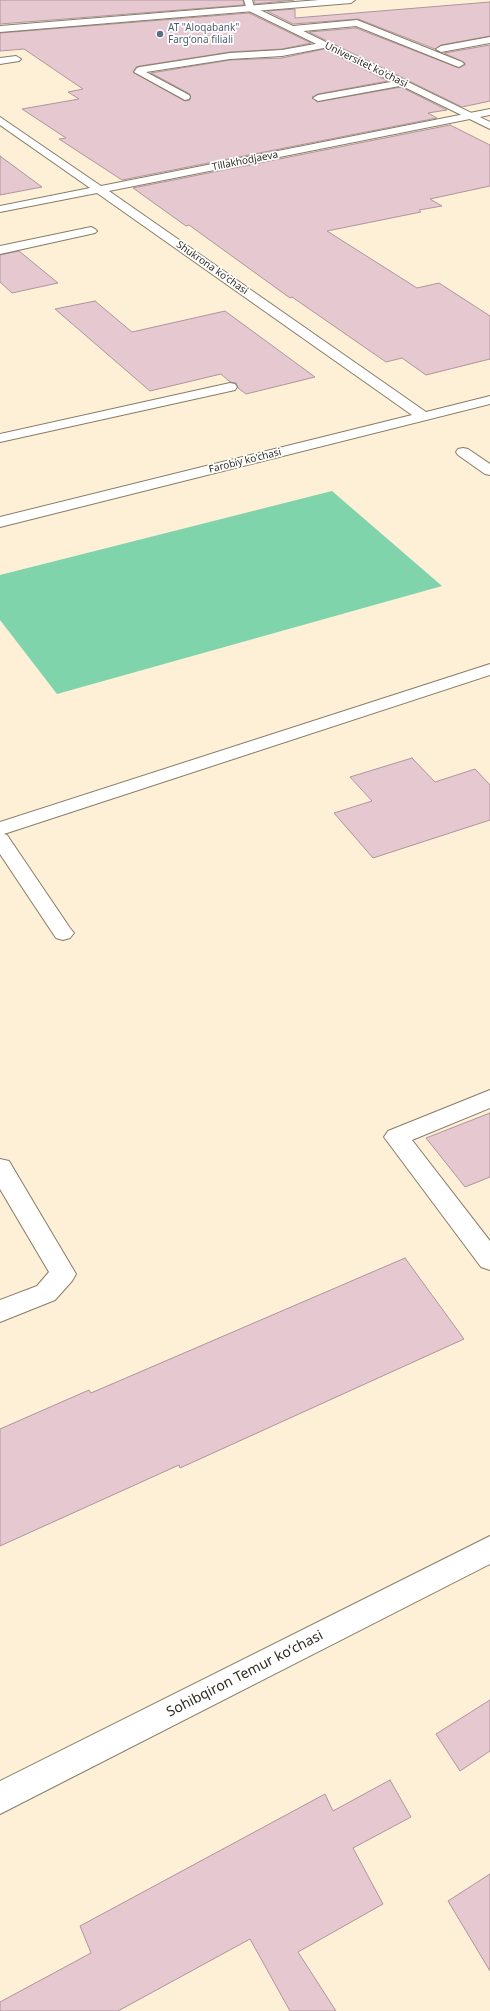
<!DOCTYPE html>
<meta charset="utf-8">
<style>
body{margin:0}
canvas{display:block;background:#fdf0d7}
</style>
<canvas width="490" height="2011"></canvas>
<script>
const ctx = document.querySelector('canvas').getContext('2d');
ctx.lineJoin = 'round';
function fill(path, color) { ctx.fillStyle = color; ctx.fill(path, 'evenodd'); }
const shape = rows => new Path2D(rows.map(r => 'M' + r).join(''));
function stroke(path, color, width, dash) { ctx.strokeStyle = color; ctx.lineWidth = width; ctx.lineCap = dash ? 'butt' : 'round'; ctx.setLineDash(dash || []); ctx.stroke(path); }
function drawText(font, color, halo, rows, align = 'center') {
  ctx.font = font + ' "Noto Sans",sans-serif'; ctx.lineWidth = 3.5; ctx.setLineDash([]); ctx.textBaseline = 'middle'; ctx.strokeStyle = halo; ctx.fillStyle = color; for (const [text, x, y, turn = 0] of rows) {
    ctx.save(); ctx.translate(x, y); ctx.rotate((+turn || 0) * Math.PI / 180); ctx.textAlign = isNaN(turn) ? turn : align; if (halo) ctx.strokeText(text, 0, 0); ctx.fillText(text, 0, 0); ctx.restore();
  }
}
fill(shape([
 [332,491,442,586,57,694,0,620,0,575]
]), '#7fd4ab');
const building = shape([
 [0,0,243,0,244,5,0,24,0,0],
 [254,0,294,0,255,4,254,0],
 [490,2,490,36,441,45,435,49,358,19,293,24,267,11,295,9,295,18,490,2],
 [249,13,311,43,282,49,230,52,140,66,136,67,133,72,185,101,190,100,190,94,151,73,230,60,282,58,324,49,388,81,318,94,312,97,317,102,401,87,447,110,428,113,437,118,122,180,59,139,66,138,22,109,79,99,68,92,83,89,24,49,0,51,0,33,249,13],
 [356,28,459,68,465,65,465,63,444,53,490,45,490,101,462,107,309,32,356,28],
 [450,125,490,145,490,186,430,199,442,206,419,210,421,212,327,231,417,288,439,283,490,316,490,359,426,375,402,358,386,362,292,297,290,298,189,225,186,226,133,188,450,125],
 [0,156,42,187,0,195,0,156],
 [19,251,58,283,12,293,0,282,0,255,19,251],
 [95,301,132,332,225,311,315,377,246,394,238,388,236,383,230,382,221,374,150,391,55,309,95,301],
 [412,758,435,782,475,769,490,785,490,820,373,858,334,813,372,801,350,777,412,758],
 [490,1113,490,1177,465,1187,426,1138,490,1113],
 [405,1258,464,1339,180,1468,179,1465,0,1546,0,1429,89,1390,91,1393,405,1258],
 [490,1700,490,1751,460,1771,436,1734,490,1700],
 [390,1780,411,1817,353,1848,383,1904,298,1952,336,2011,290,2011,250,1939,118,2011,0,2011,0,2002,91,1953,80,1926,325,1794,333,1811,390,1780],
 [490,1874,490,1971,448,1901,490,1874]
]);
fill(building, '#e5c8d0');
stroke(building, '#b0949c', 1);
const minor = shape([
 [319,0,355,0,351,3,0,32,0,26,319,0],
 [357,20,462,62,464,64,459,67,456,66,356,26,293,32,288,29,293,26,357,20],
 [490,37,490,43,441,52,436,49,441,46,490,37],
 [326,42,331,45,329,47,282,56,230,59,146,72,189,95,190,97,189,99,185,100,134,72,137,68,140,67,230,53,282,50,326,42],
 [16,56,21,59,19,61,0,64,0,58,16,56],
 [402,80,407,83,405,85,318,101,313,98,318,95,402,80],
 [490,109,490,115,109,191,426,412,490,396,490,404,0,527,0,517,412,415,97,193,0,212,0,206,90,188,0,125,0,117,101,186,490,109],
 [91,227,95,229,97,231,95,233,0,254,0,246,91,227],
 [230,383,235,384,237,387,235,390,0,442,0,434,230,383],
 [463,448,468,449,490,464,490,475,485,474,458,455,456,452,458,449,463,448],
 [490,664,490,675,4,834,7,835,70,928,74,933,70,938,63,940,56,938,0,854,0,822,490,664],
 [490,1090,490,1108,412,1140,490,1241,490,1270,481,1267,384,1137,388,1131,490,1090],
 [0,1159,9,1161,76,1274,72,1281,55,1300,0,1322,0,1300,37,1286,49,1272,0,1189,0,1159]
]);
const major = shape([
 [244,0,252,0,254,7,490,122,490,129,247,10,244,0],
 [490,1536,490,1564,0,1814,0,1781,490,1536]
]);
stroke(minor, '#877c66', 2);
stroke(major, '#877c66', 2);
fill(minor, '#fff');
fill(major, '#fff');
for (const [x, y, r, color] of [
 [160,34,4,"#5c6f8a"]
]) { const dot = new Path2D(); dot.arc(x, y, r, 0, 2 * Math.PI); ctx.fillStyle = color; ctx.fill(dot); stroke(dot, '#fff', 1.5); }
drawText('10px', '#4e5e75', '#fff', [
 ["AT \"Aloqabank\"",168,28],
 ["Fargʻona filiali",168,40]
], 'left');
drawText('10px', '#302c22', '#fff', [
 ["Universitet ko'chasi",366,65,26],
 ["Tillakhodjaeva",245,161,-11],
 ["Shukrona koʻchasi",212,268,35],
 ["Farobiy ko'chasi",245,461,-14]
]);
drawText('14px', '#302c22', '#fff', [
 ["Sohibqiron Temur koʻchasi",245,1674,-27]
]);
</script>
